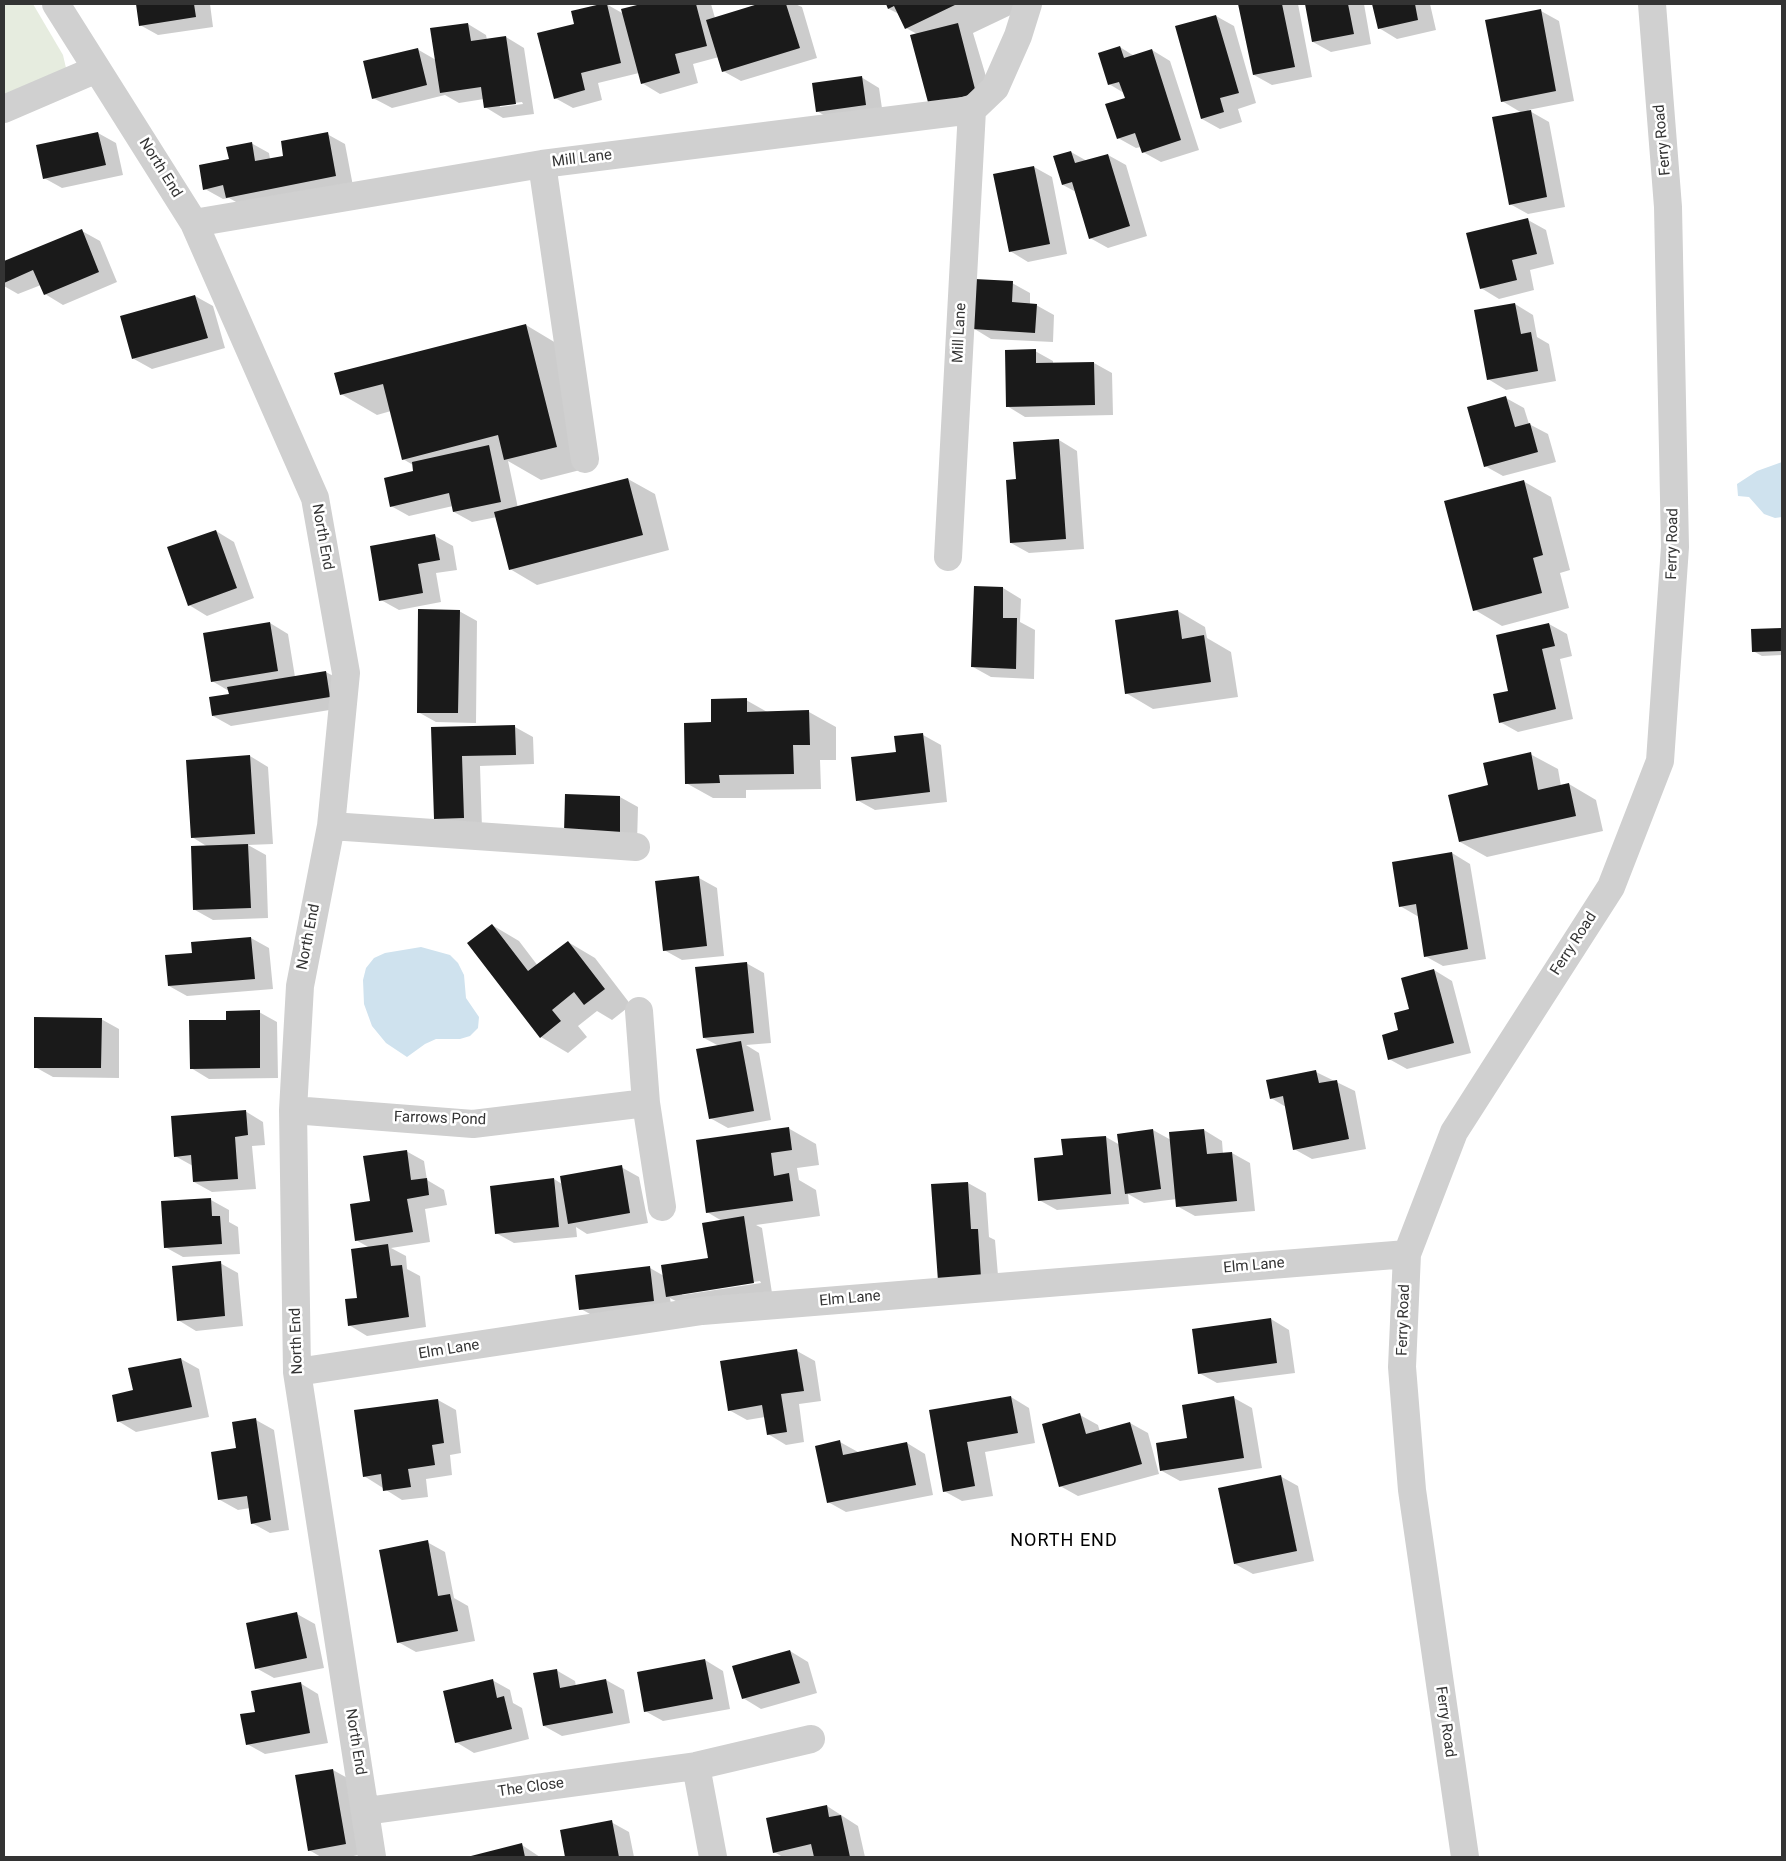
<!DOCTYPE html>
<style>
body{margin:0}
#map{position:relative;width:1786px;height:1861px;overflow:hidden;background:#fff;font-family:Roboto,sans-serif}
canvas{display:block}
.frame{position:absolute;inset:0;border:5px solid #333;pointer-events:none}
</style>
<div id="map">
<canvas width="1786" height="1861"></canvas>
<div class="frame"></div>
</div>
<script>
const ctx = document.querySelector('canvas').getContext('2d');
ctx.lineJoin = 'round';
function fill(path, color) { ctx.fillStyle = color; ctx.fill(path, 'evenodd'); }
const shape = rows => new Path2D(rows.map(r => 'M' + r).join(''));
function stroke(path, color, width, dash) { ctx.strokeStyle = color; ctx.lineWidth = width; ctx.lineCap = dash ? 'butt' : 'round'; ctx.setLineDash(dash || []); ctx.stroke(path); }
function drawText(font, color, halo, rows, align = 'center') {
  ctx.font = font + ' Roboto,sans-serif'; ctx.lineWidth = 5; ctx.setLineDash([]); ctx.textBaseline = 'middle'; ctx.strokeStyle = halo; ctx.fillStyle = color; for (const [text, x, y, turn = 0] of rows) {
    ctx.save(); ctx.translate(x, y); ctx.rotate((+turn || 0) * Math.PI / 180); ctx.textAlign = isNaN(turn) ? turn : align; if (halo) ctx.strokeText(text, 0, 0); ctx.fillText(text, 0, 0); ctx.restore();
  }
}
fill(shape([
 [4,4,33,4,63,55,66,68,4,101]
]), '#e6ecdf');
fill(shape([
 [1782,462,1782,517,1775,518,1764,514,1749,497,1738,496,1737,484,1757,471],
 [421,947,450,955,458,963,464,975,466,998,479,1017,478,1028,470,1036,460,1039,436,1039,425,1044,407,1057,386,1043,372,1026,364,1004,363,980,366,968,374,958,385,953]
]), '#cfe2ee');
fill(shape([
 [137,4,210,4,213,27,158,35,140,25],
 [606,4,624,14,623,10,646,4,711,4,715,18,762,4,795,4,802,7,817,58,741,81,723,71,719,57,693,64,698,83,660,94,642,83,639,73,598,83,602,100,573,108,555,98,576,25,572,12],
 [887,4,1034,4,973,33,994,103,948,115,917,34,906,28,899,14,889,9],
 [1240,4,1298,4,1312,77,1272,85,1254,75],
 [1306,4,1364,4,1371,44,1331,52,1313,42],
 [1373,4,1430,4,1436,30,1397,39,1379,28],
 [1541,11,1559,21,1574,101,1528,110,1549,122,1565,207,1528,214,1510,204,1522,113,1502,101],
 [1216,16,1234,26,1256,103,1238,109,1242,122,1220,129,1202,119],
 [468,24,486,35,487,40,506,37,524,48,534,114,503,118,485,107,484,99,459,103,445,95,392,108,373,98,417,49,436,60],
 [522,102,523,104,500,107,500,105],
 [1120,47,1134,56,1152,50,1170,61,1199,150,1161,162,1143,152,1141,147,1136,148,1118,138,1126,98,1124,93,1109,84],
 [861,77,879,88,883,115,835,122,817,111],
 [98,133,116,143,123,175,62,188,44,178],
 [327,134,345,144,353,186,245,207,229,198,223,199,205,189,230,160,251,143,269,153,270,159,285,157],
 [1071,152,1087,161,1108,155,1126,165,1147,236,1108,248,1090,238,1076,192,1063,185],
 [1034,167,1052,177,1067,254,1028,262,1010,251],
 [1528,220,1546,230,1554,264,1530,270,1534,290,1499,299,1481,288],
 [82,231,100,241,117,282,63,305,45,294,41,285,18,294,4,286,4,263],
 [1012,283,1030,293,1030,305,1036,305,1054,315,1053,342,991,339,973,328],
 [195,296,213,306,225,348,152,369,134,359,122,317],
 [1515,304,1533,315,1537,337,1549,344,1556,381,1506,390,1488,379],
 [526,325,561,346,592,467,541,480,508,461,518,508,628,479,655,494,669,550,537,585,510,569,497,517,472,522,454,512,453,506,409,516,391,506,415,472,413,465,403,459,391,411,377,415,341,394],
 [1035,351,1053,361,1053,364,1094,363,1112,373,1113,415,1025,417,1007,406],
 [1506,398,1524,408,1529,424,1548,434,1556,462,1503,476,1485,466],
 [1059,440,1077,451,1084,549,1029,553,1011,543,1017,480],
 [1523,481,1551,497,1570,570,1560,573,1569,608,1502,626,1475,610],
 [216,531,234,542,254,598,207,616,189,605],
 [435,536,453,546,457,570,436,573,441,602,399,610,381,600],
 [975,587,1003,588,1021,599,1020,622,1035,630,1034,679,991,677,973,667],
 [459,611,477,621,476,723,436,722,418,712],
 [1178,611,1205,627,1207,638,1231,652,1238,697,1153,709,1126,693],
 [270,623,288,634,295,677,326,672,344,682,348,707,231,726,213,716,230,695,229,691,212,681],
 [1549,624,1567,634,1572,656,1560,659,1573,719,1518,732,1500,722,1510,692],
 [1782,629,1782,655,1762,656,1753,651,1753,631],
 [746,700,769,713,809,712,836,727,836,760,820,760,821,789,746,790,746,798,713,798,686,783,712,723],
 [515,727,533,737,534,764,480,766,482,828,453,829,435,818,433,729],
 [923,735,941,745,947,802,875,810,857,800,897,753],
 [1530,754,1558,769,1561,786,1569,784,1596,800,1603,831,1487,857,1460,842,1489,786],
 [250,756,268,767,273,844,248,845,266,855,268,918,213,920,195,910,208,847,192,837,187,761],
 [566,796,620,797,638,807,637,843,583,842],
 [1452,853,1470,864,1486,959,1443,966,1425,956,1419,917,1400,906],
 [699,878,717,888,724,956,682,960,664,950],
 [492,925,519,941,538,966,568,942,595,958,631,1005,612,1020,597,1011,578,1026,587,1037,568,1053,541,1037],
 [251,938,269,948,273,989,187,996,169,986,193,954],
 [746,963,764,973,771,1043,746,1045,759,1053,771,1120,728,1128,710,1118,719,1046,704,1038],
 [1434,970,1452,981,1471,1053,1407,1069,1389,1059,1400,1031],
 [259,1012,277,1022,278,1078,209,1079,191,1068,227,1021],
 [101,1019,119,1029,119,1078,53,1077,35,1067],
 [1316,1072,1355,1091,1366,1149,1312,1159,1294,1149,1286,1107,1271,1098],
 [245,1111,263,1122,265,1145,252,1146,256,1189,212,1192,194,1182,193,1166,175,1156],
 [788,1128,816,1144,819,1165,797,1168,799,1180,816,1190,820,1216,756,1225,762,1228,772,1293,685,1306,670,1298,672,1310,599,1319,581,1309,650,1268,664,1276,709,1259,722,1221,707,1212],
 [760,1281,761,1283,682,1295,682,1293],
 [1153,1130,1171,1140,1204,1130,1222,1141,1223,1154,1232,1153,1250,1163,1255,1211,1195,1216,1177,1206,1177,1199,1144,1203,1128,1194,1129,1204,1057,1210,1039,1200,1064,1156,1106,1137,1120,1145,1119,1135],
 [406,1151,424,1161,427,1180,444,1190,447,1205,425,1209,430,1242,391,1248,406,1256,407,1269,420,1276,426,1327,367,1336,349,1325,359,1299,370,1248,356,1240,371,1202],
 [621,1167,639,1177,648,1223,587,1234,576,1227,577,1237,514,1243,496,1233,554,1179,562,1184],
 [968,1183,986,1193,989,1237,995,1240,999,1287,958,1291],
 [211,1200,229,1210,229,1222,238,1227,240,1254,183,1257,165,1247],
 [220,1263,238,1273,243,1326,196,1331,178,1320],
 [1271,1319,1289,1330,1295,1373,1217,1383,1199,1373],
 [797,1351,815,1361,821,1401,799,1404,804,1442,786,1445,768,1434,765,1417,747,1420,729,1410],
 [181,1359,199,1369,209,1417,136,1432,118,1421,134,1391],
 [1011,1397,1029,1408,1035,1443,985,1452,993,1496,962,1501,944,1491,930,1411],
 [1234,1398,1252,1408,1262,1468,1180,1481,1162,1471,1188,1439],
 [438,1400,456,1410,461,1453,450,1455,452,1475,426,1479,428,1497,402,1500,364,1476],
 [1080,1415,1098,1425,1100,1432,1130,1423,1148,1433,1159,1474,1078,1496,1060,1486],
 [256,1420,274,1430,289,1530,270,1533,252,1523,250,1508,238,1510,220,1500,238,1449],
 [840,1442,858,1452,907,1443,925,1454,933,1495,846,1512,828,1502],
 [1280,1476,1298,1486,1314,1561,1253,1574,1235,1564],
 [427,1542,445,1552,454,1598,468,1606,475,1641,416,1652,398,1642],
 [297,1614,315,1624,324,1668,274,1678,256,1668],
 [790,1651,808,1662,817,1693,761,1709,743,1698],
 [705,1660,723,1671,730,1709,663,1721,645,1711],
 [556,1670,575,1681,576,1686,606,1680,624,1690,630,1723,562,1736,544,1726],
 [492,1680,510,1690,513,1703,522,1708,529,1739,474,1753,456,1742],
 [300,1683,318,1694,328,1743,265,1754,247,1744,257,1713],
 [333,1770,351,1780,364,1854,348,1857,321,1857,309,1850],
 [827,1806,858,1826,865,1857,783,1857,774,1852],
 [611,1822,629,1832,634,1857,566,1857,561,1831],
 [522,1845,540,1857,469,1857]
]), '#0003');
fill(shape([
 [136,4,194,4,196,17,139,26],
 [601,4,607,4,621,63,581,73,585,90,554,99,537,33,574,24,571,11],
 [641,4,696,4,707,46,675,54,680,73,641,84,621,9],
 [758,4,786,4,800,48,722,72,706,20],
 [886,4,957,4,905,29,894,6,888,9],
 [1238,4,1282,4,1295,67,1253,75],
 [1305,4,1348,4,1354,34,1312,42],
 [1372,4,1415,4,1418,20,1378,29],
 [1541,9,1556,91,1501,102,1485,20],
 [1216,15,1239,93,1220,98,1224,112,1201,119,1175,26],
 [468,23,471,41,506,36,516,104,484,108,481,87,440,93,430,28],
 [958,23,976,93,929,106,910,35],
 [1120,46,1124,58,1152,49,1181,140,1142,153,1135,133,1117,139,1105,104,1125,98,1119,82,1108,85,1098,53],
 [418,48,427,85,372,99,363,61],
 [862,76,866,105,816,112,812,83],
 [1531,110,1547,197,1509,205,1492,117],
 [98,132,106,165,43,179,36,145],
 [328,132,336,176,226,198,223,185,203,190,199,165,229,159,226,147,252,142,255,161,283,156,281,141],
 [1071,151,1075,163,1108,154,1130,226,1089,239,1072,182,1062,185,1053,156],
 [1034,166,1050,244,1009,252,993,174],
 [1528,218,1537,254,1512,260,1517,280,1480,289,1466,233],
 [82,229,99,272,44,295,33,270,4,283,4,261],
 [975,279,1013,281,1012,302,1037,304,1035,333,972,329],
 [195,295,208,338,132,359,120,316],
 [1515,303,1521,334,1531,332,1538,371,1487,380,1474,310],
 [526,324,557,447,504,460,498,435,402,460,383,384,340,395,334,373],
 [1036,349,1036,363,1094,362,1095,405,1006,407,1005,350],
 [1506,396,1515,427,1530,423,1538,452,1484,467,1467,407],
 [1059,439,1066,539,1010,543,1006,480,1016,479,1013,442],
 [489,445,501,502,453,512,449,493,390,507,384,478,413,471,412,462],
 [628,478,643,535,509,570,494,512],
 [1524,480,1543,555,1533,558,1542,593,1473,611,1444,501],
 [216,530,237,588,188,606,167,547],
 [435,534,440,560,418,564,423,593,379,601,370,546],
 [974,586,1003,587,1003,618,1017,618,1016,669,971,667],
 [418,609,460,610,458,713,417,713],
 [1178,610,1182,639,1204,635,1211,682,1125,694,1115,620],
 [270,622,278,671,211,682,203,633],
 [1549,623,1555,646,1542,649,1556,709,1499,723,1493,694,1508,691,1496,635],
 [1782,628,1782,651,1752,652,1751,629],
 [326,671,330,697,212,716,209,697,229,694,227,687],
 [747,698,747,712,809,710,810,745,793,745,794,774,719,775,720,783,685,784,684,723,711,722,711,699],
 [515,725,516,755,462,756,464,818,434,819,431,727],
 [923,733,930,792,856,801,851,757,896,752,894,736],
 [1531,752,1538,790,1569,783,1576,816,1459,842,1448,795,1488,785,1483,763],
 [250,755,255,834,191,838,186,760],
 [565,794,620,796,620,834,564,833],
 [248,844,251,908,193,910,191,846],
 [1452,852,1468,949,1424,957,1416,904,1399,907,1392,862],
 [699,876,707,946,663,951,655,881],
 [492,924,528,971,568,941,605,989,584,1005,574,992,552,1010,561,1021,540,1038,467,943],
 [251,937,255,979,168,986,165,955,192,953,191,942],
 [747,962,754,1033,703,1038,695,967],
 [1434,969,1454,1043,1388,1060,1382,1035,1398,1030,1394,1013,1409,1009,1401,978],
 [260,1010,260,1068,190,1069,189,1020,226,1020,226,1011],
 [34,1017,102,1018,101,1068,34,1068],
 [741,1041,754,1111,709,1119,696,1049],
 [1316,1070,1319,1083,1337,1080,1349,1139,1293,1150,1283,1096,1270,1099,1266,1080],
 [246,1110,248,1135,235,1137,238,1179,193,1182,191,1155,174,1157,171,1116],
 [789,1127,792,1150,771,1153,774,1176,789,1173,793,1201,706,1213,696,1140],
 [1153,1129,1161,1189,1125,1194,1117,1134],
 [1204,1129,1207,1154,1232,1152,1237,1201,1176,1207,1169,1132],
 [1106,1136,1111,1194,1038,1201,1034,1158,1063,1155,1061,1139],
 [407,1150,411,1180,427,1178,429,1195,407,1199,413,1232,355,1241,350,1204,370,1201,363,1156],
 [622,1165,630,1213,568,1224,560,1176],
 [554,1178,559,1227,495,1234,490,1186],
 [968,1182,971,1229,978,1229,981,1278,938,1281,931,1184],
 [211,1198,212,1216,220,1216,222,1244,164,1248,161,1201],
 [744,1216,754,1283,666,1297,661,1265,708,1258,702,1223],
 [388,1244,391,1266,402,1265,409,1317,348,1326,345,1299,357,1298,351,1249],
 [221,1261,225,1316,177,1321,172,1266],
 [650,1266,654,1301,579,1310,575,1275],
 [1271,1318,1277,1363,1198,1374,1192,1329],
 [797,1349,804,1391,781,1394,787,1432,767,1435,762,1405,728,1411,720,1361],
 [181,1358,192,1407,117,1422,112,1395,133,1390,128,1368],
 [1011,1396,1018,1433,967,1442,975,1486,943,1492,929,1410],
 [1234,1396,1244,1458,1160,1471,1156,1443,1187,1438,1182,1405],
 [438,1399,444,1443,432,1445,435,1465,408,1469,411,1487,383,1491,381,1474,363,1477,354,1410],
 [1080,1413,1086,1434,1130,1422,1142,1464,1059,1487,1042,1424],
 [256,1418,271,1520,251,1524,247,1496,218,1500,211,1452,236,1448,232,1422],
 [840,1440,843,1455,907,1442,916,1485,827,1503,815,1446],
 [1281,1475,1297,1551,1234,1564,1218,1488],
 [428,1540,438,1596,450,1594,458,1631,397,1643,379,1550],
 [297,1612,307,1658,255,1669,246,1623],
 [790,1650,800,1683,742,1699,732,1666],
 [705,1659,713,1699,644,1712,637,1672],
 [557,1669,560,1688,606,1679,613,1713,543,1726,533,1673],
 [493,1679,497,1698,504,1696,512,1729,455,1743,443,1691],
 [301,1682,310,1733,246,1745,240,1714,255,1712,251,1691],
 [333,1769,346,1844,308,1851,295,1775],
 [827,1805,829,1817,841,1815,850,1857,814,1857,811,1844,773,1853,766,1818],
 [612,1820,619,1857,565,1857,560,1830],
 [522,1843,525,1857,467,1857]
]), '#1a1a1a');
stroke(shape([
 [56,4,194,223,315,498,346,673,331,826,300,986,293,1110,297,1372,372,1857],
 [4,109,97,69],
 [542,164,585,459],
 [194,223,542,164,972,110,995,88,1018,36,1028,4],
 [948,557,972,110],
 [331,826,636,847],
 [639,1011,646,1103,662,1207],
 [293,1110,473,1124,646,1103],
 [297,1372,702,1311,1407,1254],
 [696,1766,713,1857],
 [366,1811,696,1766,811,1739],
 [1465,1857,1412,1490,1402,1367,1407,1254,1454,1132,1611,887,1660,761,1675,547,1668,207,1652,4]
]), '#d0d0d0', 28);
drawText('15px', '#333', '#fff', [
 ["Ferry Road",1663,140,-95],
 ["Mill Lane",582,159,-7],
 ["North End",160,168,58],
 ["Mill Lane",960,333,-87],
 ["North End",322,537,80],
 ["Ferry Road",1673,544,-89],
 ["North End",309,937,-79],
 ["Ferry Road",1574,944,-57],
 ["Farrows Pond",440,1119,2],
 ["Elm Lane",1254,1266,-5],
 ["Elm Lane",850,1299,-5],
 ["Ferry Road",1404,1320,-88],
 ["North End",297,1341,-92],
 ["Elm Lane",449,1350,-9],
 ["Ferry Road",1445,1722,82],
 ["North End",355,1742,81],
 ["The Close",531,1788,-8]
]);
ctx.letterSpacing = '1px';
drawText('18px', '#000', '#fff', [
 ["NORTH END",1064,1541]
]);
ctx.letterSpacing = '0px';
</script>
